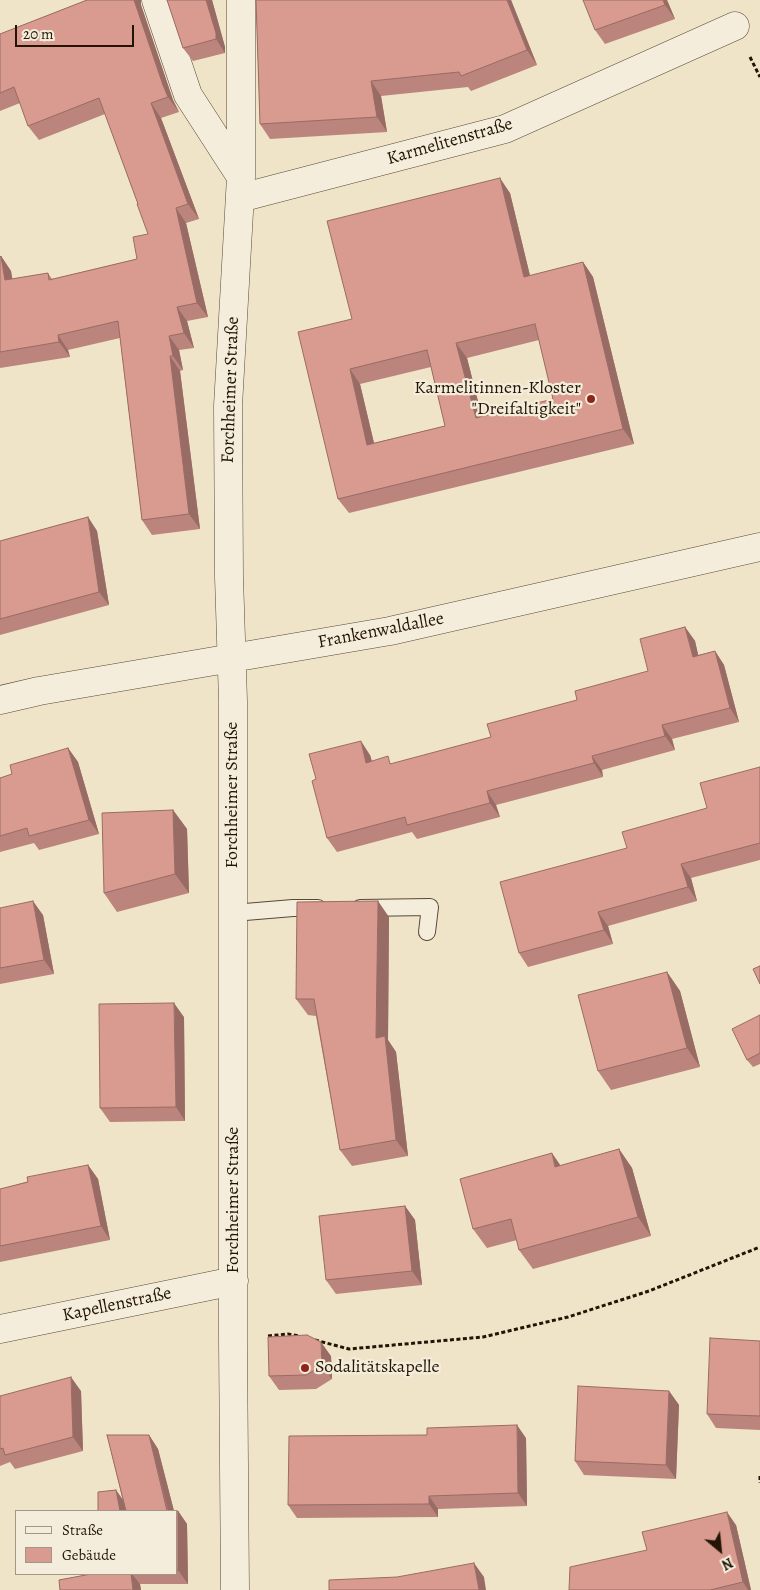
<!DOCTYPE html>
<meta charset="utf-8">
<style>
body{margin:0}
#map{position:relative;width:760px;height:1590px;overflow:hidden;background:#f0e4c8;font-family:Alegreya,serif}
canvas{display:block}
.legend{position:absolute;left:15px;top:1510px;width:162px;height:65px;box-sizing:border-box;background:#f5eddb;border:1px solid #a19785;margin:0;padding:6px 9px;list-style:none;font-size:15px;color:#231505}
.legend li{display:flex;align-items:center;gap:10px;height:25px}
.legend b{width:25px;border:1px solid #a19785}
.north{position:absolute;left:695px;top:1525px;width:50px;height:50px;-webkit-text-stroke:4px #f5eddb;paint-order:stroke;rotate:152deg;font-size:14px;font-weight:700;line-height:20px;text-align:center;color:#231505}
.north::after{content:'';display:block;margin:auto;width:18px;height:22px;background:#231505;clip-path:polygon(50% 0,100% 100%,50% 72%,0 100%)}
.scale{position:absolute;left:15px;top:25px;width:119px;height:22px;box-sizing:border-box;border:2px solid #231505;border-top:0;padding-left:6px;font-size:15px;line-height:18px;white-space:nowrap;color:#231505;-webkit-text-stroke:4px #f5eddb;paint-order:stroke}
</style>
<div id="map">
<canvas width="760" height="1590"></canvas>
<ul class="legend">
<li><b style="height:6px;background:#f5eddb"></b>Straße</li>
<li><b style="height:14px;background:#d99a90"></b>Gebäude</li>
</ul>
<div class="north">N</div>
<div class="scale">20 m</div>
</div>
<script>
const ctx = document.querySelector('canvas').getContext('2d');
ctx.lineJoin = 'round';
const shape = rows => new Path2D(rows.map(r => 'M' + r).join(''));
function stroke(path, color, width, dash) { ctx.strokeStyle = color; ctx.lineWidth = width; ctx.lineCap = dash ? 'butt' : 'round'; ctx.setLineDash(dash || []); ctx.stroke(path); }
function fill(path, color) { ctx.fillStyle = color; ctx.fill(path, 'evenodd'); }
function drawText(font, color, halo, rows, align = 'center') {
  ctx.font = font + ' Alegreya,serif'; ctx.lineWidth = 4.5; ctx.setLineDash([]); ctx.textBaseline = 'middle'; ctx.strokeStyle = halo; ctx.fillStyle = color; for (const [text, x, y, turn = 0] of rows) {
    ctx.save(); ctx.translate(x, y); ctx.rotate((+turn || 0) * Math.PI / 180); ctx.textAlign = isNaN(turn) ? turn : align; if (halo) ctx.strokeText(text, 0, 0); ctx.fillText(text, 0, 0); ctx.restore();
  }
}
const service = shape([
 [360,908,430,907,427,932],
 [233,913,293,908,318,908]
]);
const minor = shape([
 [156,0,188,95,241,177],
 [240,198,505,129,735,26],
 [0,700,39,691,390,631,760,547],
 [0,1329,234,1281],
 [235,1590,233,1341,233,701,229,577,228,406,241,177,241,0]
]);
stroke(service, '#564936', 18);
stroke(minor, '#564936', 29);
stroke(shape([
 [750,57,760,77],
 [268,1336,288,1334,299,1336],
 [315,1340,349,1349,483,1337,568,1317,649,1291,760,1247],
 [760,1476,760,1483]
]), '#231505', 3, [4, 2.5]);
stroke(service, '#f5eddb', 16);
stroke(minor, '#f5eddb', 28);
fill(shape([
 [87,0,141,0,141,5,173,100,179,112,161,118,199,219,186,223,208,317,187,321,194,348,179,350,183,370,180,371,200,529,152,535,142,520,120,338,68,350,70,357,0,368,0,257,1,256,11,271,12,279,48,273,52,279,137,259,148,234,138,204,105,114,39,140,28,126,20,103,0,111,0,34],
 [212,0,225,47,225,53,193,61,183,48],
 [256,0,511,0,537,65,471,91,468,87,381,96,387,132,270,139,260,124],
 [667,0,675,19,605,44,595,30],
 [510,193,530,276,583,262,593,277,634,444,349,513,338,499,352,319],
 [539,340,553,399,482,417,467,358],
 [431,367,445,426,374,443,360,384],
 [88,517,97,531,109,605,0,635,0,541],
 [685,627,695,641,698,655,715,651,724,665,739,722,672,739,675,750,602,770,603,777,496,805,500,817,417,839,412,832,337,852,327,838,370,755,372,761,393,764,491,737,577,700,648,671],
 [68,748,78,762,99,834,39,850,34,843,0,852,0,778,12,774],
 [760,767,760,860,691,878,697,901,608,926,613,944,528,967,519,953,627,848,707,808],
 [173,810,187,829,189,893,117,912,104,893],
 [0,908,43,915,54,974,0,984],
 [389,917,388,1040,396,1052,408,1156,352,1166,340,1150,316,1016,308,1015,296,999],
 [667,972,680,991,700,1067,611,1090,598,1071],
 [760,1015,760,1064,753,1067,747,1060],
 [184,1017,185,1121,110,1122,100,1108],
 [619,1149,632,1168,651,1236,533,1269,519,1250,517,1240,487,1248,473,1229,560,1166],
 [88,1165,98,1179,110,1240,0,1262,0,1189],
 [405,1206,415,1220,422,1285,336,1294,326,1280],
 [760,1341,760,1430,716,1428,707,1414],
 [331,1356,332,1379,316,1389,279,1390,269,1376],
 [81,1391,83,1451,15,1469,10,1462,0,1466,0,1396],
 [669,1391,679,1405,676,1479,584,1475,575,1461],
 [107,1435,149,1435,158,1449,174,1511,178,1511,187,1524,188,1584,140,1584,141,1590,60,1590,59,1580,91,1574,176,1574,176,1511,98,1511,98,1492,116,1490,123,1501],
 [526,1438,527,1506,438,1509,438,1517,297,1518,288,1505],
 [736,1525,751,1590,569,1590,647,1550]
]), '#bb847c');
fill(shape([
 [134,0,141,0,141,5,173,100,179,112,168,97,163,85],
 [206,0,212,0,225,47,225,53,216,39],
 [507,0,511,0,537,65,527,50],
 [663,0,667,0,675,19,665,5],
 [371,81,381,96,387,132,377,117],
 [151,103,161,118,199,219,188,204],
 [500,178,510,193,534,292,524,277],
 [176,208,186,223,208,317,197,303],
 [1,256,11,271,15,294,5,280],
 [583,262,593,277,634,444,623,429],
 [177,307,187,321,194,348,184,333],
 [58,335,68,350,70,357,59,342],
 [169,336,179,350,183,370,173,356],
 [456,343,467,358,486,433,476,418],
 [170,356,180,371,200,529,189,514],
 [350,369,360,384,378,460,367,445],
 [88,517,97,531,109,605,99,592],
 [685,627,695,641,702,671,693,657],
 [715,651,724,665,739,722,730,708],
 [662,725,672,739,675,750,665,736],
 [361,741,370,755,376,777,366,763],
 [68,748,78,762,99,834,89,820],
 [592,756,602,770,603,777,594,763],
 [487,791,496,805,500,817,490,803],
 [173,810,187,829,189,893,175,874],
 [681,864,691,878,697,901,688,887],
 [33,901,43,915,54,974,44,960],
 [378,901,389,917,388,1040,396,1052,408,1156,396,1140,376,1038],
 [598,912,608,926,613,944,604,930],
 [667,972,680,991,700,1067,687,1048],
 [174,1003,184,1017,185,1121,176,1107],
 [619,1149,632,1168,651,1236,638,1217],
 [552,1153,565,1172,555,1167],
 [88,1165,98,1179,110,1240,101,1226],
 [405,1206,415,1220,422,1285,412,1271],
 [321,1342,331,1356,332,1379,322,1366],
 [71,1377,81,1391,83,1451,73,1437],
 [669,1391,679,1405,676,1479,666,1465],
 [517,1425,526,1438,527,1506,518,1493],
 [149,1435,158,1449,174,1511,168,1511],
 [116,1490,126,1504,127,1511,120,1511],
 [429,1496,438,1509,438,1517,429,1504],
 [178,1511,187,1524,188,1584,178,1570],
 [727,1512,736,1525,751,1590,748,1590,743,1582],
 [474,1563,484,1577,486,1590,479,1590],
 [131,1574,132,1574,140,1584,141,1590,133,1590]
]), '#986c65');
const building = shape([
 [87,0,134,0,163,85,168,97,151,103,188,204,176,208,197,303,177,307,184,333,169,336,173,356,170,356,189,514,142,520,118,321,58,335,59,342,0,352,0,257,1,256,5,280,48,273,49,280,137,259,133,237,148,234,137,204,138,204,99,98,28,126,14,87,0,93,0,34,87,0],
 [167,0,206,0,216,33,216,39,183,48,167,0],
 [256,0,507,0,527,50,461,76,459,72,371,81,377,117,260,124,256,0],
 [583,0,663,0,665,5,595,30,583,0],
 [500,178,524,277,583,262,623,429,338,499,298,332,352,319,327,221,500,178],
 [535,324,553,399,476,418,456,343,535,324],
 [427,350,445,426,367,445,350,369,427,350],
 [88,517,99,592,0,619,0,541,88,517],
 [685,627,693,657,715,651,730,708,662,725,665,736,592,756,594,763,487,791,490,803,407,825,405,817,327,838,312,781,316,779,309,754,361,741,366,763,388,756,390,764,491,737,487,724,577,700,575,691,648,671,640,639,685,627],
 [68,748,89,820,29,836,27,828,0,836,0,778,12,774,10,765,68,748],
 [760,767,760,843,681,864,688,887,598,912,604,930,519,953,500,882,627,848,622,832,707,808,700,783,760,767],
 [173,810,175,874,104,893,102,813,173,810],
 [33,901,44,960,0,968,0,908,33,901],
 [378,901,376,1038,385,1036,396,1140,340,1150,314,999,296,999,297,902,378,901],
 [760,966,760,984,753,969,760,966],
 [667,972,687,1048,598,1071,578,995,667,972],
 [174,1003,176,1107,100,1108,99,1004,174,1003],
 [760,1015,760,1053,747,1060,732,1029,760,1015],
 [619,1149,638,1217,519,1250,511,1219,473,1229,460,1179,552,1153,555,1167,619,1149],
 [88,1165,101,1226,0,1246,0,1189,28,1182,27,1177,88,1165],
 [405,1206,412,1271,326,1280,319,1216,405,1206],
 [307,1335,321,1342,322,1366,306,1375,269,1376,268,1337,307,1335],
 [710,1338,760,1341,760,1416,707,1414,710,1338],
 [71,1377,73,1437,5,1455,3,1448,0,1449,0,1396,71,1377],
 [578,1386,669,1391,666,1465,575,1461,578,1386],
 [517,1425,518,1493,429,1496,429,1504,288,1505,289,1436,427,1435,427,1428,517,1425],
 [107,1435,149,1435,167,1511,178,1511,178,1570,176,1570,176,1511,126,1511,107,1435],
 [116,1490,120,1511,98,1511,98,1492,116,1490],
 [727,1512,743,1582,710,1590,569,1590,570,1567,647,1550,642,1532,727,1512],
 [474,1563,479,1590,329,1590,329,1580,397,1577,474,1563],
 [91,1574,131,1574,133,1590,60,1590,59,1580,91,1574]
]);
fill(building, '#d99a90');
stroke(building, '#986c65', 1);
for (const [x, y, r, color] of [
 [591,399,5,"#8f2418"],
 [305,1368,5,"#8f2418"]
]) { const dot = new Path2D(); dot.arc(x, y, r, 0, 2 * Math.PI); ctx.fillStyle = color; ctx.fill(dot); stroke(dot, '#f5eddb', 2); }
drawText('18px', '#231505', '#f5eddb', [
 ["Karmelitenstraße",450,142,-16],
 ["Forchheimer Straße",231,390,-88],
 ["Frankenwaldallee",381,631,-11],
 ["Forchheimer Straße",233,795,-90],
 ["Forchheimer Straße",234,1200,-90],
 ["Kapellenstraße",117,1305,-12]
]);
drawText('18px', '#231505', '#f5eddb', [
 ["Karmelitinnen-Kloster",581,389],
 ["\"Dreifaltigkeit\"",581,410],
 ["Sodalitätskapelle",315,1368,"left"]
], 'right');
</script>
